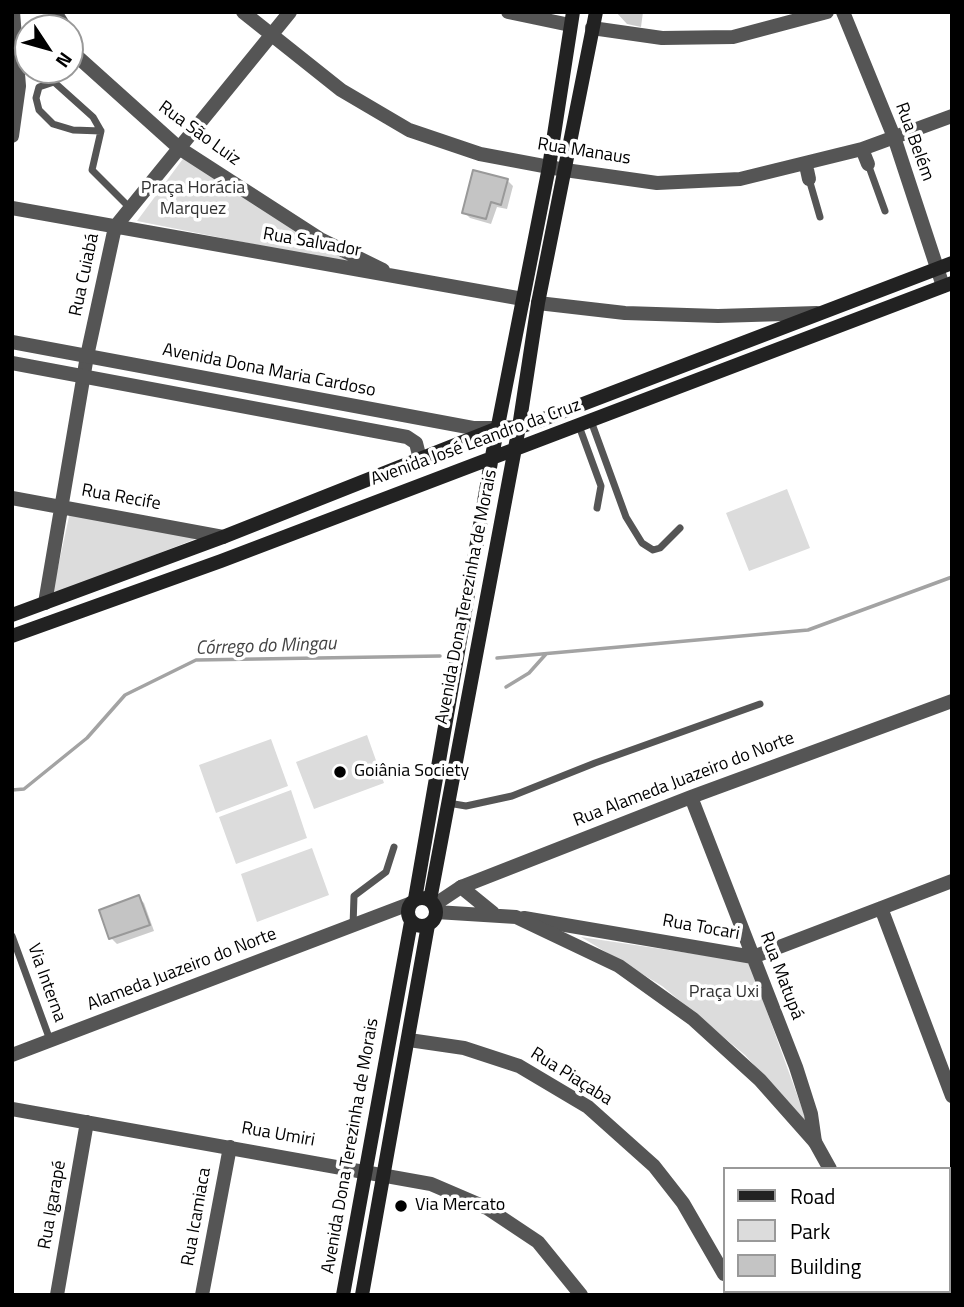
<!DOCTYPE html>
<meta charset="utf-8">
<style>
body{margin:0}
#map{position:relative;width:964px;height:1307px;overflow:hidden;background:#fff;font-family:"Titillium Web",sans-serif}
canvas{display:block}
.frame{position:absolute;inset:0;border:14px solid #000;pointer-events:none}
.legend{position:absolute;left:723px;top:1167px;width:228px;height:126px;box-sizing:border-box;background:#fff;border:2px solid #999;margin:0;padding:9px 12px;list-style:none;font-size:21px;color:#000}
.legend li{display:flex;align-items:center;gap:14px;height:35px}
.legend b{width:35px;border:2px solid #999}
.north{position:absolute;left:14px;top:14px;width:70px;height:70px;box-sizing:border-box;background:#fff;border:2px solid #999;border-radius:50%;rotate:126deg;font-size:19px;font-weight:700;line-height:28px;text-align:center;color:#000}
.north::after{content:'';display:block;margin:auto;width:24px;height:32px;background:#000;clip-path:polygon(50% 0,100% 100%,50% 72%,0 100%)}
</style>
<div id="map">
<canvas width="964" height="1307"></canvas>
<div class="frame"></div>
<ul class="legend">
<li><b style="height:9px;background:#222"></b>Road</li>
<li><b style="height:19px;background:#dcdcdc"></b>Park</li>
<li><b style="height:19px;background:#c4c4c4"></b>Building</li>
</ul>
<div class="north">N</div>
</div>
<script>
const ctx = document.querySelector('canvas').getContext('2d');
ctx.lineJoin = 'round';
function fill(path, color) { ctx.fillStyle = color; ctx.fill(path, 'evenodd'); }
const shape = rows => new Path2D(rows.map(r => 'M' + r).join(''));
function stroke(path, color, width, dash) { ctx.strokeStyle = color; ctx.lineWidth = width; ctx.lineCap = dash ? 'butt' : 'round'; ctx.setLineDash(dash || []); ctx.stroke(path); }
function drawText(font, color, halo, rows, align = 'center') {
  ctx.font = font + ' "Titillium Web",sans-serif'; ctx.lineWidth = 7; ctx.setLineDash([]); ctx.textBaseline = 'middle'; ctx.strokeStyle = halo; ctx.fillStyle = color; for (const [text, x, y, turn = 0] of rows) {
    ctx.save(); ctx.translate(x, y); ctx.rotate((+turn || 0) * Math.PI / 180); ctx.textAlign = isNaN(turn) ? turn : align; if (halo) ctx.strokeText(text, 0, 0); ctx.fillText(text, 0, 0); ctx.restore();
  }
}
fill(shape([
 [185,156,373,268,137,221],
 [787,489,810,548,749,571,726,513],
 [70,512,198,538,52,595],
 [367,735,384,783,314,809,296,762],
 [271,739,288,786,216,813,199,765],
 [291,790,307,838,236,864,219,817],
 [312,848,329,895,257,922,241,874],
 [581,937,749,962,808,1125,745,1055,662,986]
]), '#dcdcdc');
fill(shape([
 [616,12,643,12,641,27,627,24],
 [507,180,513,186,507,209,497,207,491,224,470,218,464,212],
 [138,897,144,903,154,931,117,944,111,938]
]), '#0003');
stroke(shape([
 [497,658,808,630,952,577],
 [506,687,529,673,546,654],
 [12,790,24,789,87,738,125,695,196,660,440,656]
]), '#a3a3a3', 3.5);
const building = shape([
 [473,170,508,179,501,205,491,202,486,219,462,213,473,170],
 [139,895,150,925,109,939,99,910,139,895]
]);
fill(building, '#c4c4c4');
stroke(building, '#999', 2);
stroke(shape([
 [101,131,73,130,53,124,39,110,36,98,39,87,54,82,93,117,101,131,92,170,130,208],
 [868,164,885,211],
 [809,179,820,217],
 [591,421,626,517,642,543,653,550,660,548,680,528],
 [579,426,601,486,597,508],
 [448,803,466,806,512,796,595,763,760,704],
 [353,926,354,896,386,872,394,847],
 [12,936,50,1040]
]), '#555', 7);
stroke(shape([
 [55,12,65,28],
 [243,12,341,90,409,130,480,154,565,170,657,183,740,179,862,149,952,116],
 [508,12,570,25],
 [843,12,894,137,943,286],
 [39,28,43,28],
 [592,28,662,38,733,37,827,12],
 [70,50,179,148,320,239,383,270],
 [12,136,19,86,13,12],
 [862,149,868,164],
 [806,165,809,179],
 [12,208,523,299],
 [538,303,625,313,718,316,817,313],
 [12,498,223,537],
 [45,603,87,356,115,227,290,12],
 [691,797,796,1067,811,1114,815,1142],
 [461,887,691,797,952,701],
 [881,908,952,1096],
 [524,918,753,957,952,881],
 [409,1040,464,1048,519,1066,588,1107,654,1166,683,1203,724,1274],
 [12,1055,409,904],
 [12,1109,431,1184,487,1208,538,1242,581,1295],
 [948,1229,952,1227],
 [733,1291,735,1295],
 [57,1295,87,1122],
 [202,1295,230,1147],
 [777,1295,787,1291]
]), '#555', 14);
stroke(shape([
 [12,342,473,428,496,428],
 [12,363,407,437,416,443,420,459],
 [434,905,461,887,493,913],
 [436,912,516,917,619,966,693,1019,760,1080,815,1142,830,1169],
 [880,1291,881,1295]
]), '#555', 14);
stroke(shape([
 [12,615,223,537,498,428,519,427,541,420,952,263],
 [12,636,221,561,952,283],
 '408 912a14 14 0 1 1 28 0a14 14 0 1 1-28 0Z',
 [415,899,492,456,549,167,573,12],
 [430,900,519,427,538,303,596,12],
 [343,1295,411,922],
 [362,1295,428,925]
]), '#222', 14);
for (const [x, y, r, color] of [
 [340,772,7,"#000"],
 [401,1206,7,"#000"]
]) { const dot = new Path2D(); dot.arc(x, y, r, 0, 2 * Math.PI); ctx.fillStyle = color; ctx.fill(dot); stroke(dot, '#fff', 2.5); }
drawText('18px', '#000', '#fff', [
 ["Rua São Luiz",199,134,36],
 ["Rua Belém",914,142,70],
 ["Rua Manaus",584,152,9],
 ["Rua Salvador",312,243,10],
 ["Rua Cuiabá",85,275,-78],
 ["Avenida Dona Maria Cardoso",269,371,11],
 ["Avenida José Leandro da Cruz",476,443,-20],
 ["Rua Recife",121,498,10],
 ["Avenida Dona Terezinha de Morais",467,597,-79],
 ["Rua Alameda Juazeiro do Norte",684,780,-21],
 ["Rua Tocari",701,928,10],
 ["Alameda Juazeiro do Norte",182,970,-21],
 ["Rua Matupá",781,976,69],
 ["Via Interna",46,983,70],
 ["Rua Piaçaba",571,1077,32],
 ["Rua Umiri",278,1135,10],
 ["Avenida Dona Terezinha de Morais",351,1146,-80],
 ["Rua Igarapé",53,1205,-80],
 ["Rua Icamiaca",197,1217,-80]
]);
drawText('18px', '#333', '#fff', [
 ["Praça Horácia",193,189],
 ["Marquez",193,210],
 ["Praça Uxi",724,993]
]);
drawText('18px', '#000', '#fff', [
 ["Goiânia Society",354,772],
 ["Via Mercato",415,1206]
], 'left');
drawText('italic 19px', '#444', '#fff', [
 ["Córrego do Mingau",266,647,-2]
]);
</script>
